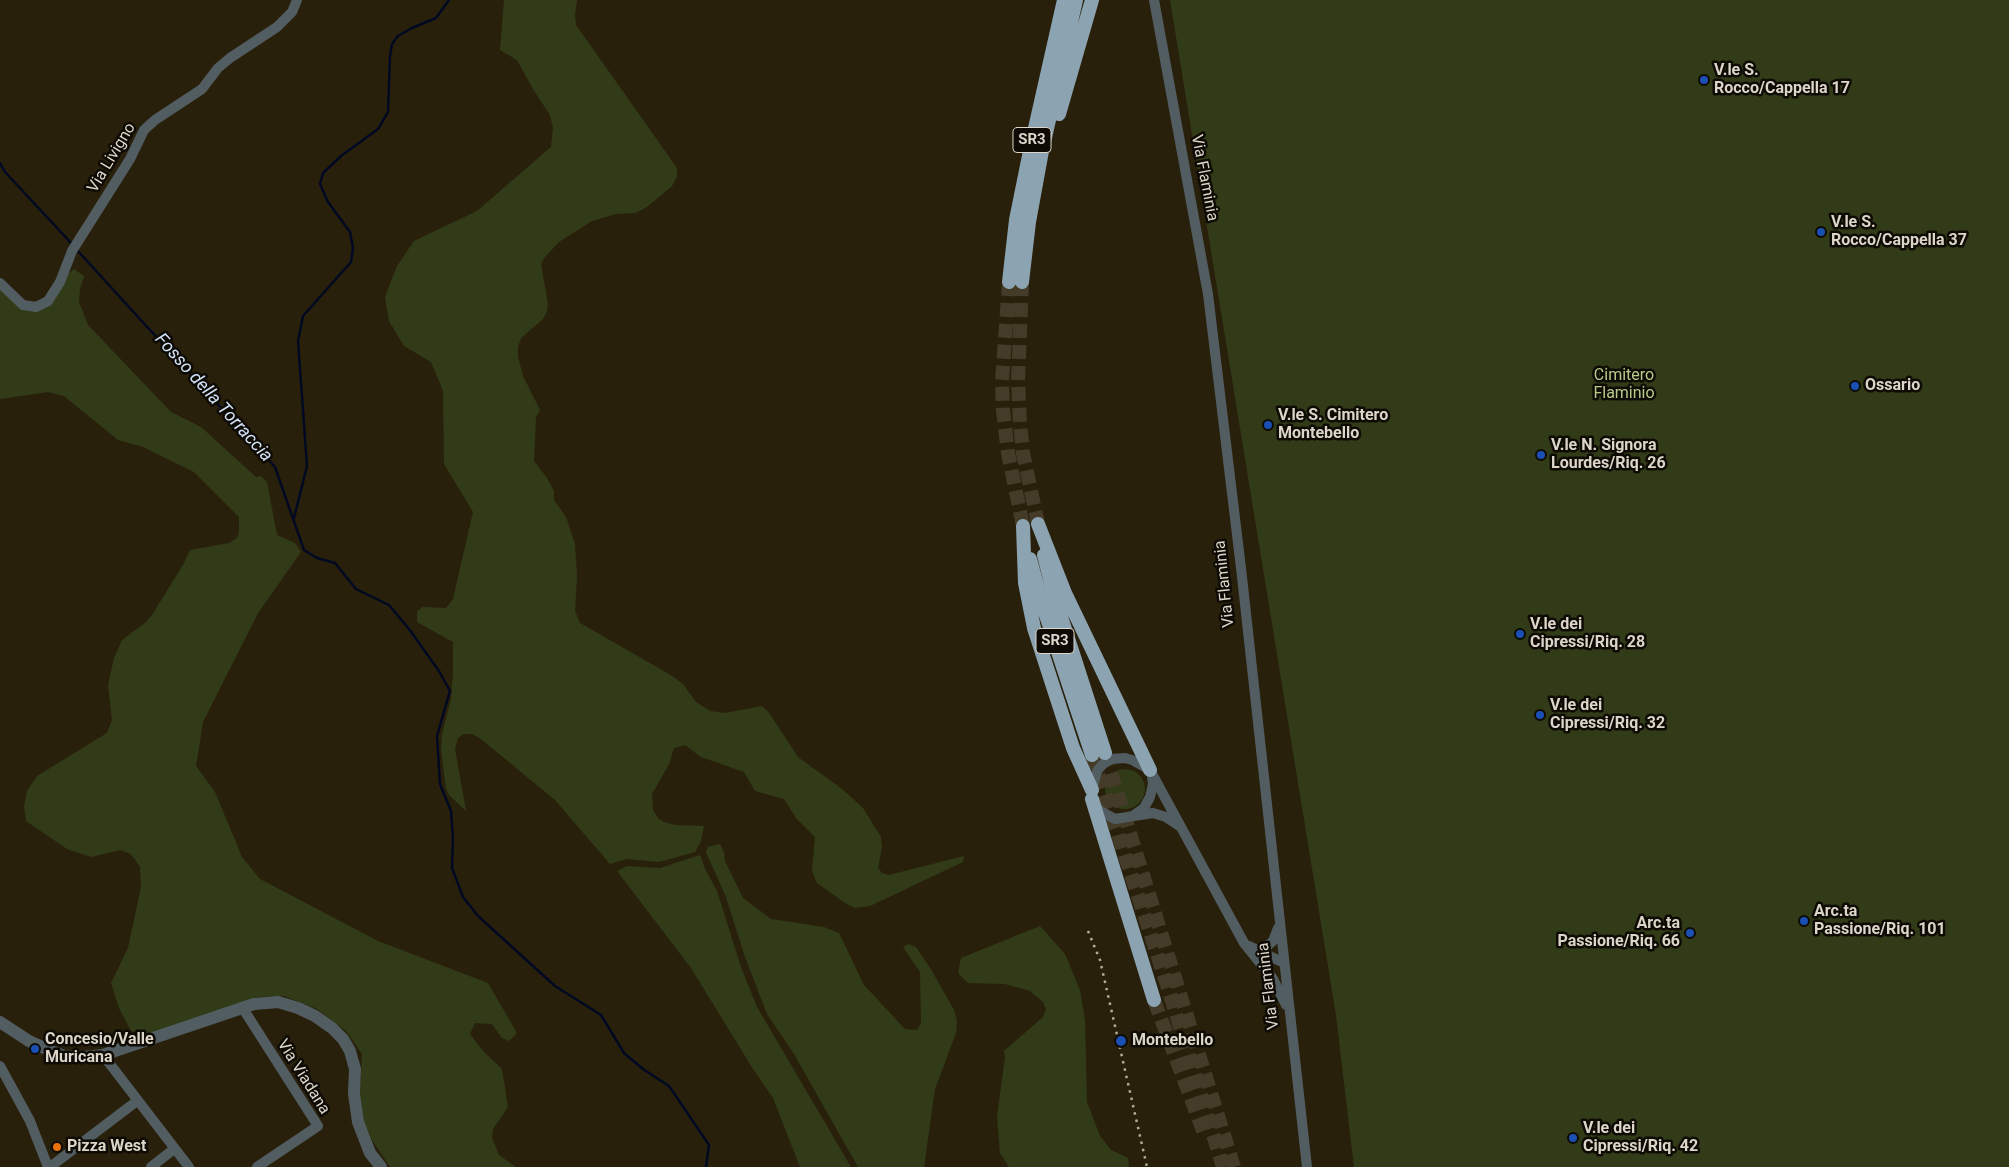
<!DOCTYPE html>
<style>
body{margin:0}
canvas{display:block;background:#29200c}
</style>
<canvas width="2009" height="1167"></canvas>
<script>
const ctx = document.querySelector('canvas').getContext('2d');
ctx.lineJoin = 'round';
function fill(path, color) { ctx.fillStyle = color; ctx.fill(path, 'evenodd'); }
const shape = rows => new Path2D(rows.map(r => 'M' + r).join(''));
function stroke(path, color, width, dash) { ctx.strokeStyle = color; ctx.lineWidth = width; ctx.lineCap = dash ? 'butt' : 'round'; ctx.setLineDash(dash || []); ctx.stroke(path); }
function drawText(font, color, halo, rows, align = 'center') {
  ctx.font = font + ' Roboto,sans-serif'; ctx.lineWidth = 5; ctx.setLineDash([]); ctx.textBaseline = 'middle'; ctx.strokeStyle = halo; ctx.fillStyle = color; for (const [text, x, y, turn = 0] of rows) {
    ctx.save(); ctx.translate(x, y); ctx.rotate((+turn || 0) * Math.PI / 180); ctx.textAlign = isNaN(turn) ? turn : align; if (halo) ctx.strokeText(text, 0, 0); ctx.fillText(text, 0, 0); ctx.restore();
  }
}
fill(shape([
 [504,0,577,0,575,14,576,25,677,168,677,176,672,186,647,207,635,213,616,214,592,221,559,242,545,257,541,264,548,304,547,311,543,319,521,338,518,347,518,357,523,376,540,410,536,417,534,461,547,478,554,491,554,500,566,517,575,544,577,576,575,611,580,623,669,674,683,684,696,702,710,711,725,713,762,706,769,713,798,757,842,789,863,808,881,837,882,847,878,868,882,873,889,875,964,856,963,862,870,906,855,908,845,903,817,883,812,871,815,837,796,818,784,799,755,791,744,772,701,757,685,745,674,748,669,764,652,794,653,810,658,818,664,822,675,825,704,826,701,841,695,852,659,862,627,859,610,864,555,800,481,739,472,734,463,734,458,738,455,749,466,811,450,796,446,789,441,749,442,734,451,699,453,672,453,642,417,622,417,611,423,607,446,608,453,599,473,512,444,464,443,391,431,362,404,346,389,321,385,297,397,266,414,241,477,211,551,147,553,128,550,115,533,89,517,60,500,50],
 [1170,0,2009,0,2009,1167,1354,1167,1336,1015],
 [74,269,84,276,80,289,79,302,88,325,171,412,201,427,256,477,261,476,267,482,277,535,295,543,301,552,258,613,203,722,196,766,215,792,242,857,260,879,378,941,488,983,517,1033,509,1041,502,1038,492,1024,475,1023,470,1034,483,1051,502,1069,508,1107,493,1129,492,1138,499,1155,516,1167,390,1167,372,1140,363,1120,360,1095,362,1054,346,1031,317,1009,284,996,257,997,152,1035,131,1031,119,1008,111,983,128,948,141,887,140,867,131,854,120,850,91,857,67,849,26,821,24,807,27,791,37,776,107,733,112,720,108,685,114,658,122,640,145,623,152,615,183,565,190,550,229,543,237,538,239,531,239,517,194,472,143,447,118,440,64,396,48,392,0,399,0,287,26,311,39,311,54,301,68,274],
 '1105 789a20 20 0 1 1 40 0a20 20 0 1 1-40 0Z',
 [720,844,724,852,725,861,743,898,771,919,824,927,839,933,864,985,905,1029,917,1030,921,1023,920,972,903,947,908,944,916,947,932,971,954,1010,957,1021,956,1033,935,1089,924,1167,858,1167,794,1054,767,1014,745,957,726,897,706,852,708,847],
 [700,855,705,869,717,891,741,967,757,1007,851,1167,800,1167,773,1098,753,1069,691,968,617,871,627,866,660,868],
 [1040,926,1065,954,1080,990,1085,1020,1087,1102,1100,1136,1111,1150,1128,1158,1129,1167,1009,1167,1000,1153,997,1117,1005,1057,1004,1051,1043,1017,1046,1009,1043,1002,1030,991,1005,984,968,983,958,973,961,958]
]), '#313b18');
stroke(shape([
 [0,163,5,172,72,244],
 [77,250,275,467,304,550,317,558,335,563,356,589,389,605,409,629,439,671,450,691,437,736,440,784,451,811,453,838,452,868,463,897,478,916,555,986,601,1015,624,1053,643,1069,669,1086,709,1145,706,1167],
 [294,518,307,466,298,341,303,316,351,262,353,248,350,232,328,202,320,184,323,173,341,156,378,129,388,112,390,56,392,44,398,36,412,28,436,18,449,0]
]), '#000921', 2.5);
stroke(shape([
 [1009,282,1002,382,1003,410,1008,453,1023,526],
 [1022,282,1018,381,1020,423,1023,453,1038,524],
 [1105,753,1234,1167],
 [1092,755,1168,988,1223,1167],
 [1154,1000,1204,1133]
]), '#443b28', 14, [14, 7]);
stroke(shape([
 [1154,0,1208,294,1241,568,1307,1167],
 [0,283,23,305,36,307,48,301,60,282,72,251,130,159,144,130,155,120,202,89,218,68,230,58,277,27,292,12,297,0],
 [1092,790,1097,771,1103,764,1111,759,1125,758,1132,760,1150,770,1244,943,1273,979,1286,1005],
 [1095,804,1100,811,1115,819,1153,813,1166,817,1181,827],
 [1134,815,1144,808,1150,797,1153,784,1152,776],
 [1249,946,1284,963],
 [1259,953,1273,941,1278,928],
 [242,1007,318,1126,257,1167],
 [103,1055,189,1167],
 [0,1066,30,1121,48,1167],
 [50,1167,137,1101],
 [151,1167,174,1149]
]), '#525d62', 10);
stroke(shape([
 [0,1022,29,1041,53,1052,64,1056,83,1057,103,1055,254,1004,278,1002,298,1008,315,1016,332,1028,343,1039,350,1051,355,1069,354,1094,358,1122,370,1153,381,1167]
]), '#525d62', 12);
stroke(shape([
 [1059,114,1092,0],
 [1009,282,1016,220,1031,146,1064,0],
 [1022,282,1029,222,1042,151,1076,0],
 [1038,524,1065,593,1150,770],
 [1023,526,1025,583,1034,628,1073,748,1092,790],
 [1044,555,1054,595,1105,753],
 [1030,559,1041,600,1092,755],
 [1092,799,1154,1000]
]), '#8ca4b1', 14);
stroke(shape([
 [1088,931,1100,960,1147,1167]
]), '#b2ab9d', 2.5, [2.5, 5]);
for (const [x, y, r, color] of [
 [1704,80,5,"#1a4fb4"],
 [1821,232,5,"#1a4fb4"],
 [1855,386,5,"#1a4fb4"],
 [1268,425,5,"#1a4fb4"],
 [1541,455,5,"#1a4fb4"],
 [1520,634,5,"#1a4fb4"],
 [1540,715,5,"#1a4fb4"],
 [1804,921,5,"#1a4fb4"],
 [1690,933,5,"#1a4fb4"],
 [1121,1041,6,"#1a4fb4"],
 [35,1049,5,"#1a4fb4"],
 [1573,1138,5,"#1a4fb4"],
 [57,1147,5,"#e8710a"]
]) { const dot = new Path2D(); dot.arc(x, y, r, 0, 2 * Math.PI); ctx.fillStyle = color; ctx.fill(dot); stroke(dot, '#0e0a04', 2); }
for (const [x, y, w] of [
 [1032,140,38],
 [1055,641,38]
]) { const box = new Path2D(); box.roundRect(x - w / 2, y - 12.5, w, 25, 4); ctx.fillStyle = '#0e0a04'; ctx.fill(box); stroke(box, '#dcd5c9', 1); }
drawText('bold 15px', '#dcd5c9', null, [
 ["SR3",1032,140],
 ["SR3",1055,641]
]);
drawText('bold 16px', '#dcd5c9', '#0e0a04', [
 ["V.le S.",1714,71],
 ["Rocco/Cappella 17",1714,89],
 ["V.le S.",1831,223],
 ["Rocco/Cappella 37",1831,241],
 ["Ossario",1865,386],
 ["V.le S. Cimitero",1278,416],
 ["Montebello",1278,434],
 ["V.le N. Signora",1551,446],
 ["Lourdes/Riq. 26",1551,464],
 ["V.le dei",1530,625],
 ["Cipressi/Riq. 28",1530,643],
 ["V.le dei",1550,706],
 ["Cipressi/Riq. 32",1550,724],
 ["Arc.ta",1814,912],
 ["Passione/Riq. 101",1814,930],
 ["Arc.ta",1680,924,"right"],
 ["Passione/Riq. 66",1680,942,"right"],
 ["Concesio/Valle",45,1040],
 ["Muricana",45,1058],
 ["Montebello",1132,1041],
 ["V.le dei",1583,1129],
 ["Cipressi/Riq. 42",1583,1147],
 ["Pizza West",67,1147]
], 'left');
drawText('16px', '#dcd5c9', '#0e0a04', [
 ["Via Livigno",112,158,-59],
 ["Via Flaminia",1204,178,79],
 ["Via Flaminia",1225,584,-96],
 ["Via Flaminia",1269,986,-97],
 ["Via Viadana",303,1077,58]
]);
drawText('16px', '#b7ca8b', '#0e0a04', [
 ["Cimitero",1624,376],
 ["Flaminio",1624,394]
]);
drawText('italic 18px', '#d2e2f8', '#0e0a04', [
 ["Fosso della Torraccia",213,398,48]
]);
</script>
